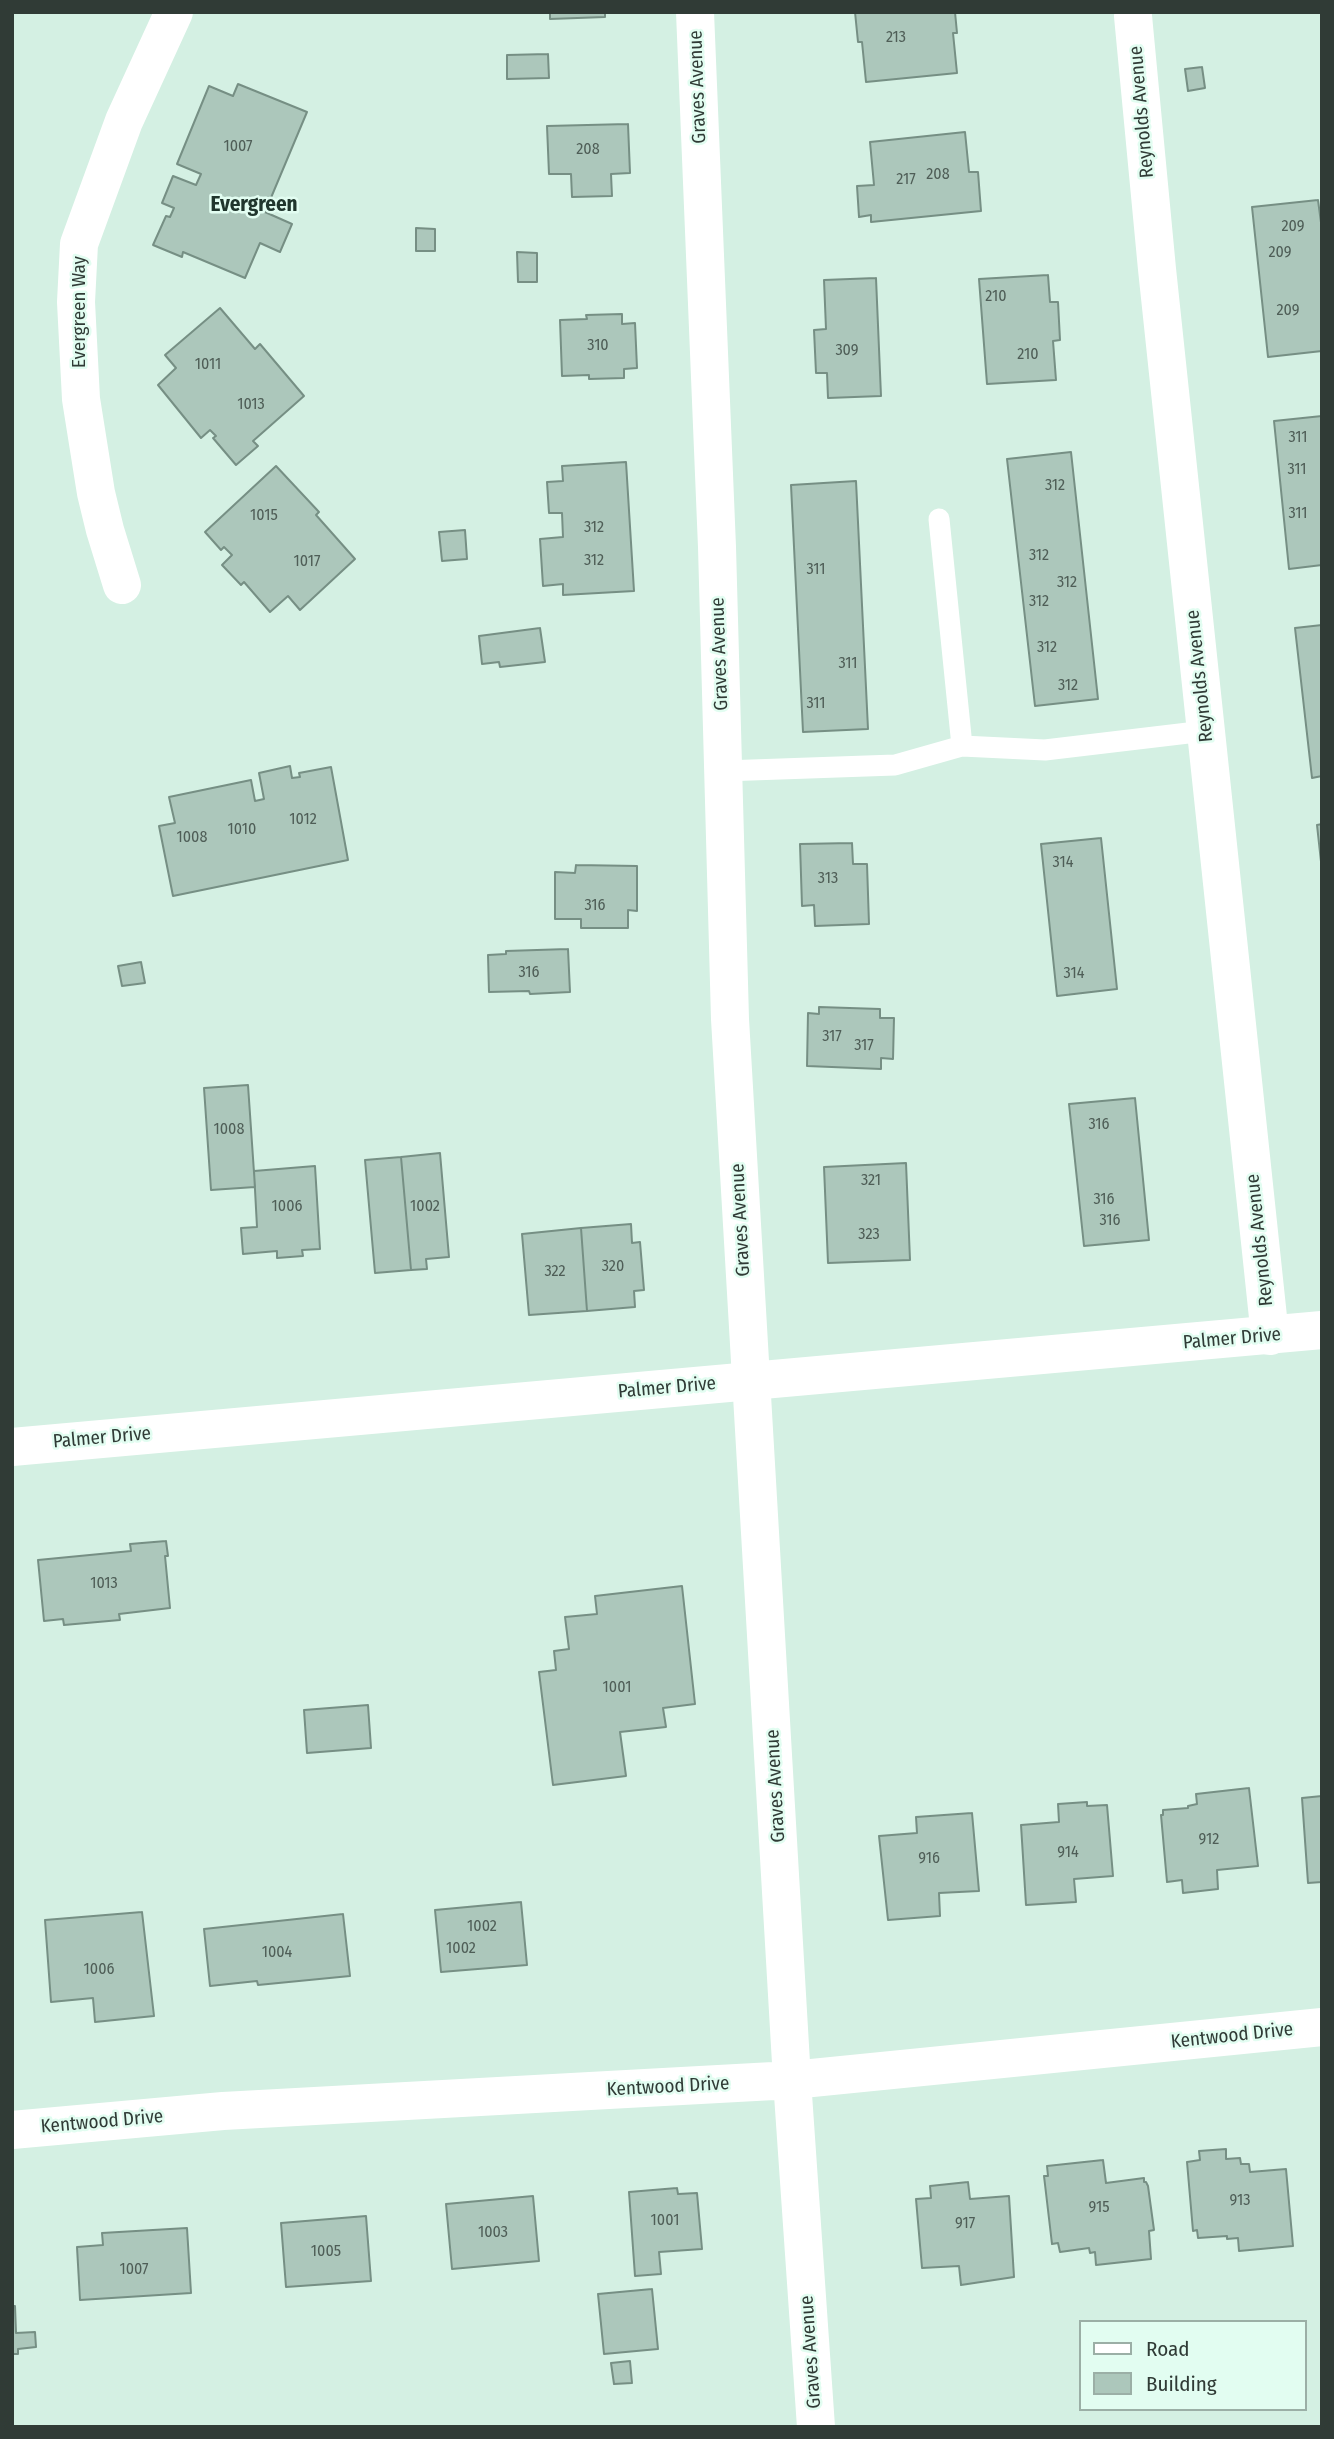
<!DOCTYPE html>
<style>
body{margin:0}
#map{position:relative;width:1334px;height:2439px;overflow:hidden;background:#d4f0e3;font-family:"Fira Sans Condensed",sans-serif}
canvas{display:block}
.frame{position:absolute;inset:0;border:14px solid #303b36;pointer-events:none}
.legend{position:absolute;left:1079px;top:2320px;width:228px;height:91px;box-sizing:border-box;background:#e2fdf1;border:2px solid #9bafa6;margin:0;padding:9px 12px;list-style:none;font-size:21px;color:#303b36}
.legend li{display:flex;align-items:center;gap:14px;height:35px}
.legend b{width:35px;border:2px solid #9bafa6}
</style>
<div id="map">
<canvas width="1334" height="2439"></canvas>
<div class="frame"></div>
<ul class="legend">
<li><b style="height:9px;background:#fff"></b>Road</li>
<li><b style="height:19px;background:#acc7bb"></b>Building</li>
</ul>
</div>
<script>
const ctx = document.querySelector('canvas').getContext('2d');
ctx.lineJoin = 'round';
function fill(path, color) { ctx.fillStyle = color; ctx.fill(path, 'evenodd'); }
const shape = rows => new Path2D(rows.map(r => 'M' + r).join(''));
function stroke(path, color, width, dash) { ctx.strokeStyle = color; ctx.lineWidth = width; ctx.lineCap = dash ? 'butt' : 'round'; ctx.setLineDash(dash || []); ctx.stroke(path); }
function drawText(font, color, halo, rows, align = 'center') {
  ctx.font = font + ' "Fira Sans Condensed",sans-serif'; ctx.lineWidth = 5; ctx.setLineDash([]); ctx.textBaseline = 'middle'; ctx.strokeStyle = halo; ctx.fillStyle = color; for (const [text, x, y, turn = 0] of rows) {
    ctx.save(); ctx.translate(x, y); ctx.rotate((+turn || 0) * Math.PI / 180); ctx.textAlign = isNaN(turn) ? turn : align; if (halo) ctx.strokeText(text, 0, 0); ctx.fillText(text, 0, 0); ctx.restore();
  }
}
const building = shape([
 [550,12,605,12,605,17,550,19,550,12],
 [855,12,955,12,957,33,953,33,957,73,866,82,862,42,858,42,855,12],
 [548,54,549,78,507,79,507,55,548,54],
 [1202,67,1205,88,1188,91,1185,69,1202,67],
 [238,84,307,112,265,212,292,224,280,252,260,243,245,278,183,252,182,257,153,245,166,216,170,217,174,208,162,203,173,176,196,185,201,174,177,164,209,86,233,96,238,84],
 [628,124,630,173,611,174,612,196,572,197,571,174,549,174,547,126,628,124],
 [965,132,969,172,978,172,981,211,871,222,871,215,859,217,857,186,874,185,870,142,965,132],
 [1318,200,1322,230,1322,351,1268,357,1252,207,1318,200],
 [416,228,435,229,435,251,416,251,416,228],
 [517,252,537,253,537,282,518,282,517,252],
 [1048,275,1050,302,1058,302,1060,340,1053,341,1056,380,987,384,979,279,1048,275],
 [876,278,881,396,828,398,827,373,816,373,814,330,826,329,824,280,876,278],
 [220,308,255,349,260,344,304,396,253,441,258,446,236,465,213,438,216,436,210,430,201,438,158,385,176,368,165,355,220,308],
 [622,314,622,324,635,323,637,368,624,369,624,378,589,379,589,375,562,376,560,320,587,319,586,315,622,314],
 [1322,416,1322,565,1289,569,1274,421,1322,416],
 [1071,452,1098,699,1035,706,1007,459,1071,452],
 [626,462,634,591,563,595,563,584,543,586,540,539,563,537,562,513,549,513,547,482,563,481,562,466,626,462],
 [276,466,319,512,316,515,355,559,300,610,288,596,270,612,244,582,241,585,222,565,232,555,224,547,221,550,205,532,276,466],
 [856,481,868,729,803,732,791,485,856,481],
 [465,530,467,559,442,561,439,532,465,530],
 [1322,625,1322,776,1312,778,1295,628,1322,625],
 [540,628,545,662,500,667,499,662,482,664,479,636,540,628],
 [290,766,292,778,300,777,299,773,331,767,348,860,173,896,159,826,175,823,169,797,251,780,255,801,264,799,259,773,290,766],
 [1322,824,1322,871,1317,825,1322,824],
 [1101,838,1117,989,1057,996,1041,844,1101,838],
 [852,843,853,864,867,864,869,924,815,926,814,905,802,906,800,844,852,843],
 [576,865,637,866,637,911,628,910,628,928,581,928,581,919,555,919,555,872,575,873,576,865],
 [568,949,570,992,530,994,529,991,489,992,488,955,506,954,506,951,568,949],
 [141,962,145,983,122,986,118,966,141,962],
 [819,1007,880,1009,880,1018,894,1018,893,1059,881,1058,881,1069,807,1066,808,1013,819,1014,819,1007],
 [248,1085,255,1187,211,1190,204,1088,248,1085],
 [1135,1098,1149,1240,1084,1246,1069,1104,1135,1098],
 [440,1153,449,1257,426,1259,427,1269,411,1270,401,1157,440,1153],
 [401,1157,411,1270,375,1273,365,1160,401,1157],
 [906,1163,910,1260,828,1263,824,1167,906,1163],
 [315,1166,320,1249,302,1250,303,1256,277,1258,277,1251,243,1254,241,1228,257,1227,254,1171,315,1166],
 [631,1224,632,1243,640,1242,644,1290,634,1291,635,1307,587,1311,581,1228,631,1224],
 [581,1228,587,1311,529,1315,522,1234,581,1228],
 [166,1541,168,1556,165,1556,170,1608,119,1614,120,1620,64,1625,63,1619,44,1621,38,1560,131,1551,130,1544,166,1541],
 [682,1586,695,1704,663,1708,666,1727,620,1732,626,1776,553,1785,539,1672,556,1670,554,1651,569,1649,565,1617,597,1614,595,1596,682,1586],
 [368,1705,371,1748,307,1753,304,1710,368,1705],
 [1249,1788,1258,1866,1217,1870,1218,1889,1183,1893,1182,1880,1167,1882,1161,1815,1163,1815,1163,1810,1188,1808,1188,1806,1197,1804,1196,1794,1249,1788],
 [1322,1796,1322,1882,1308,1883,1302,1798,1322,1796],
 [1087,1802,1087,1806,1107,1805,1113,1876,1074,1879,1076,1902,1026,1905,1021,1825,1059,1822,1058,1804,1087,1802],
 [972,1813,979,1891,939,1893,940,1916,888,1920,879,1836,917,1833,916,1817,972,1813],
 [521,1902,527,1965,441,1972,435,1910,521,1902],
 [142,1912,154,2016,95,2022,93,1998,51,2002,45,1920,142,1912],
 [343,1914,350,1976,258,1985,257,1981,210,1986,204,1929,343,1914],
 [1226,2149,1226,2159,1240,2158,1241,2164,1249,2164,1250,2172,1286,2169,1293,2246,1239,2251,1238,2238,1227,2239,1227,2236,1198,2238,1197,2230,1193,2231,1187,2162,1200,2160,1199,2151,1226,2149],
 [1103,2160,1106,2183,1144,2178,1144,2182,1146,2182,1148,2186,1154,2230,1149,2231,1151,2259,1096,2265,1095,2252,1090,2253,1089,2248,1060,2252,1058,2243,1052,2244,1044,2176,1048,2176,1047,2166,1103,2160],
 [968,2182,970,2199,1009,2196,1014,2277,961,2285,959,2266,922,2268,916,2199,931,2198,930,2186,968,2182],
 [677,2188,678,2194,697,2193,702,2249,659,2252,661,2274,635,2276,629,2192,677,2188],
 [533,2196,539,2261,452,2269,446,2204,533,2196],
 [366,2216,371,2281,286,2287,281,2223,366,2216],
 [187,2228,191,2293,80,2300,77,2247,103,2245,102,2233,187,2228],
 [652,2289,658,2349,604,2354,598,2294,652,2289],
 [12,2306,15,2306,16,2333,35,2332,36,2347,18,2349,18,2354,12,2354,12,2306],
 [630,2361,632,2383,614,2384,611,2363,630,2361]
]);
fill(building, '#acc7bb');
stroke(building, '#768f84', 2);
stroke(shape([
 [939,519,962,746],
 [723,771,895,765,962,746,1045,750,1205,731]
]), '#fff', 21);
stroke(shape([
 [695,12,717,547,730,1019,792,2080,816,2427],
 [1133,16,1157,269,1270,1336],
 [122,585,105,530,96,493,81,399,76,302,79,244,124,121,174,12],
 [12,2130,223,2111,792,2080,1322,2027]
]), '#fff', 38);
stroke(shape([
 [12,1447,1322,1330]
]), '#fff', 38);
drawText('16px', '#4f5e57', null, [
 ["213",896,38],
 ["1007",238,147],
 ["208",588,150],
 ["208",938,175],
 ["217",906,180],
 ["209",1293,227],
 ["209",1280,253],
 ["210",996,297],
 ["209",1288,311],
 ["310",598,346],
 ["309",847,351],
 ["210",1028,355],
 ["1011",208,365],
 ["1013",251,405],
 ["311",1298,438],
 ["311",1297,470],
 ["312",1055,486],
 ["311",1298,514],
 ["1015",264,516],
 ["312",594,528],
 ["312",1039,556],
 ["312",594,561],
 ["1017",307,562],
 ["311",816,570],
 ["312",1067,583],
 ["312",1039,602],
 ["312",1047,648],
 ["311",848,664],
 ["312",1068,686],
 ["311",816,704],
 ["1012",303,820],
 ["1010",242,830],
 ["1008",192,838],
 ["314",1063,863],
 ["313",828,879],
 ["316",595,906],
 ["316",529,973],
 ["314",1074,974],
 ["317",832,1037],
 ["317",864,1046],
 ["316",1099,1125],
 ["1008",229,1130],
 ["321",871,1181],
 ["316",1104,1200],
 ["1006",287,1207],
 ["1002",425,1207],
 ["316",1110,1221],
 ["323",869,1235],
 ["320",613,1267],
 ["322",555,1272],
 ["1013",104,1584],
 ["1001",617,1688],
 ["912",1209,1840],
 ["914",1068,1853],
 ["916",929,1859],
 ["1002",482,1927],
 ["1002",461,1949],
 ["1004",277,1953],
 ["1006",99,1970],
 ["913",1240,2201],
 ["915",1099,2208],
 ["1001",665,2221],
 ["917",965,2224],
 ["1003",493,2233],
 ["1005",326,2252],
 ["1007",134,2270]
]);
drawText('19px', '#303b36', '#e2fdf1', [
 ["Graves Avenue",698,87,-92],
 ["Reynolds Avenue",1142,112,-95],
 ["Evergreen Way",80,312,-90],
 ["Graves Avenue",720,654,-92],
 ["Reynolds Avenue",1200,676,-96],
 ["Graves Avenue",741,1220,-93],
 ["Reynolds Avenue",1260,1240,-96],
 ["Palmer Drive",1232,1339,-5],
 ["Palmer Drive",667,1388,-5],
 ["Palmer Drive",102,1438,-5],
 ["Graves Avenue",776,1786,-93],
 ["Kentwood Drive",1232,2036,-6],
 ["Kentwood Drive",668,2087,-3],
 ["Kentwood Drive",102,2122,-5],
 ["Graves Avenue",811,2352,-94]
]);
drawText('bold 21px', '#20362d', '#e2fdf1', [
 ["Evergreen",254,205]
]);
</script>
